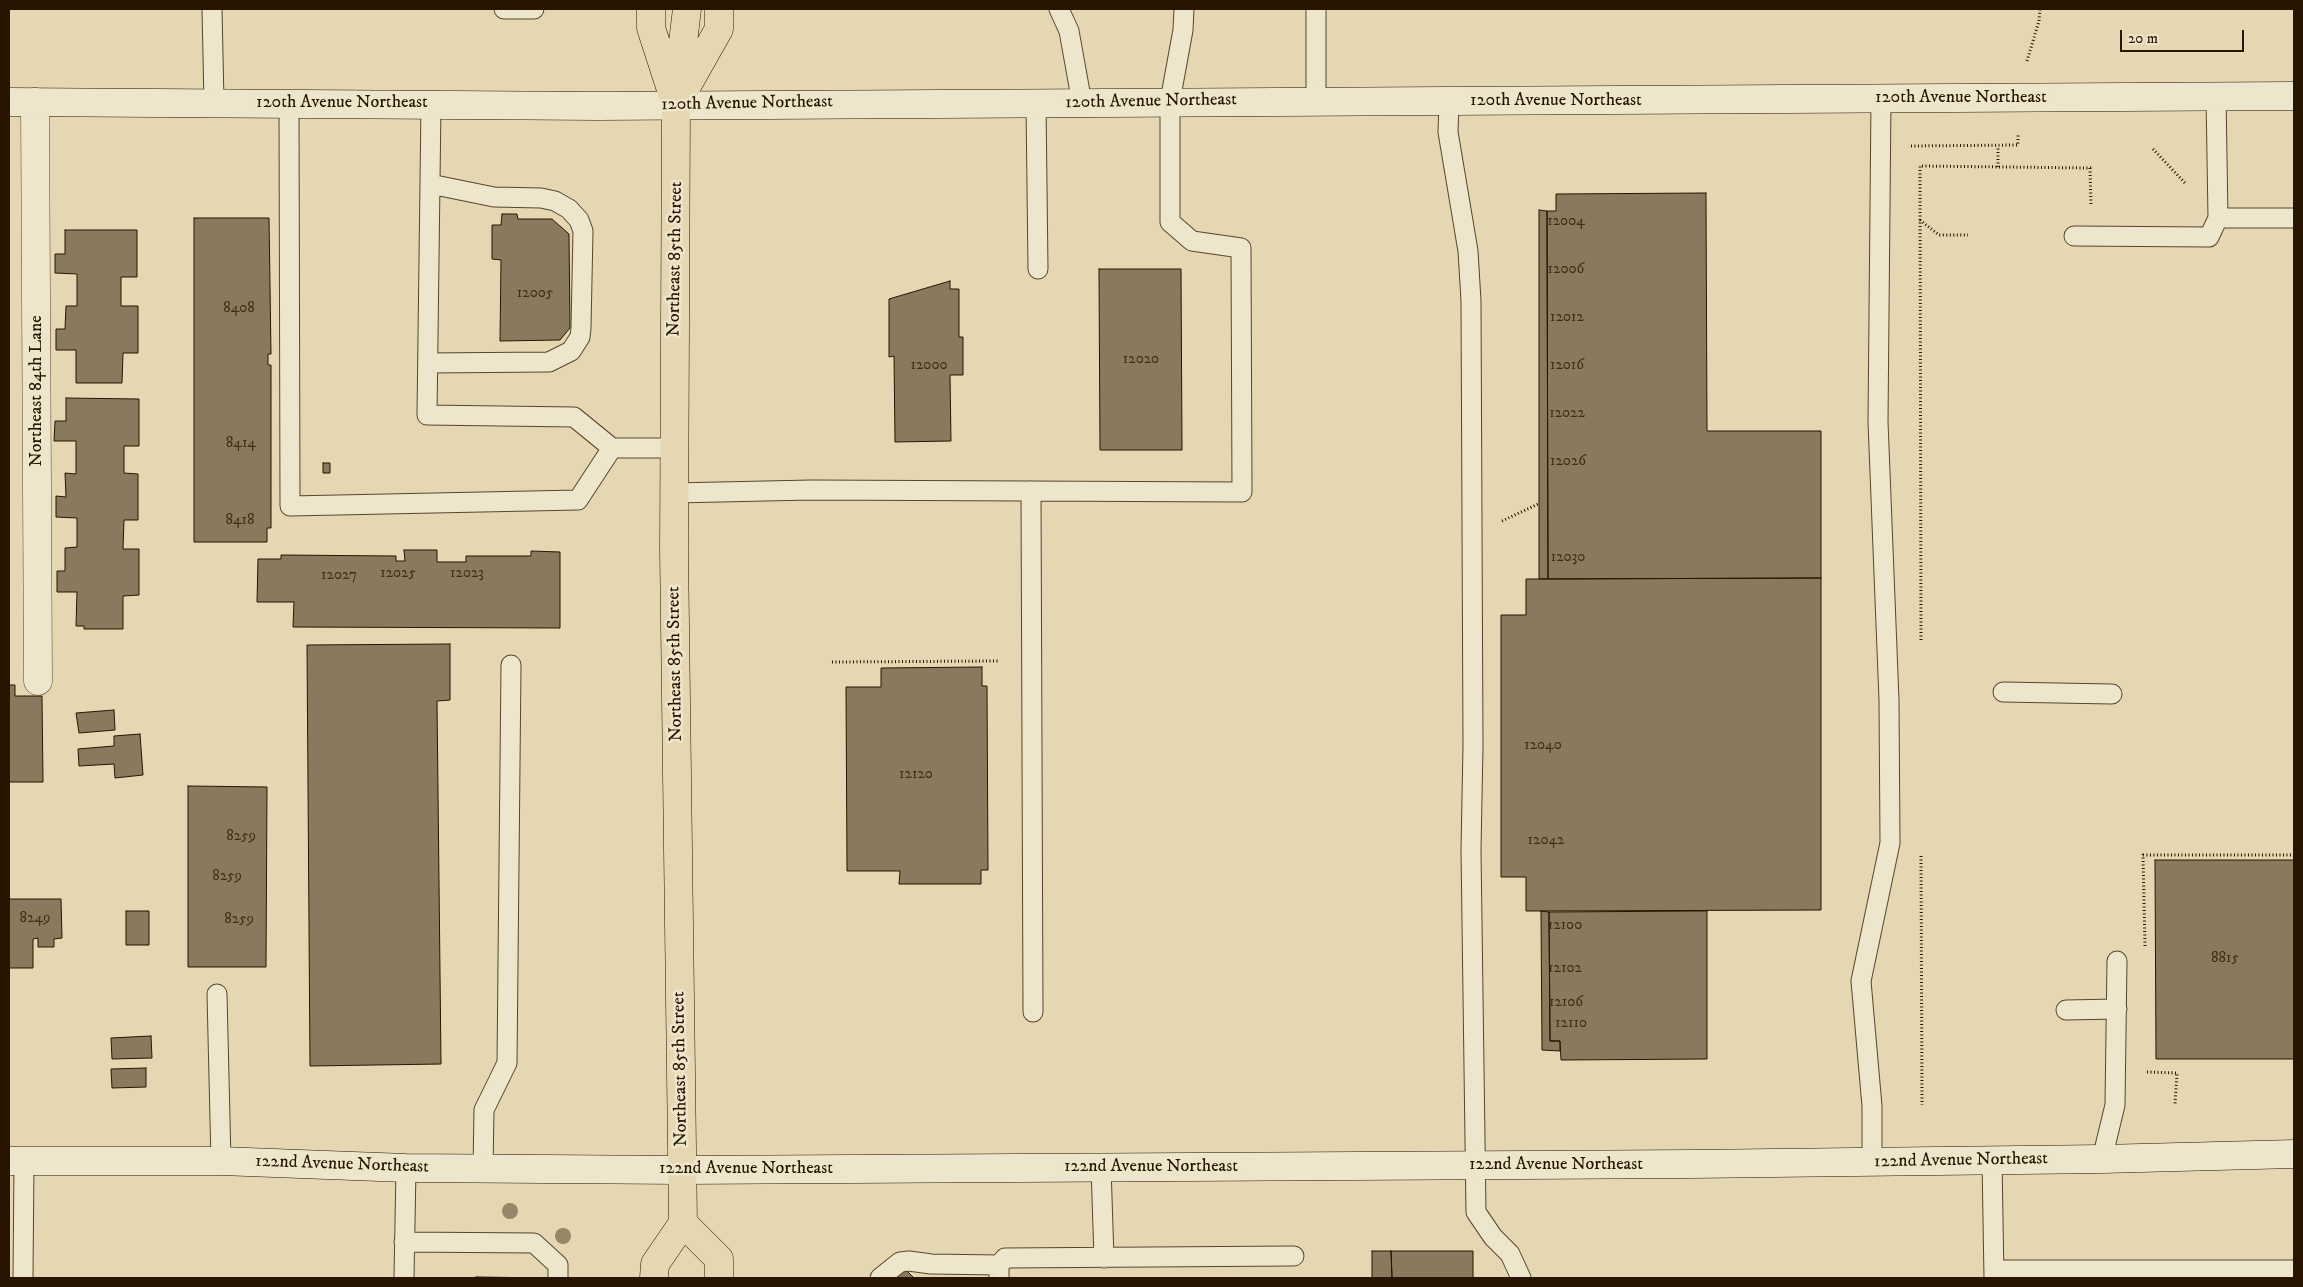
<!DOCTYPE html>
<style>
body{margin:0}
#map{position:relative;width:2303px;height:1287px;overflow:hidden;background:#e4d7b1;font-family:"IM FELL DW Pica",serif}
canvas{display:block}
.frame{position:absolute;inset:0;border:10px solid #281501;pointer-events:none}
.scale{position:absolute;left:2120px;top:30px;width:124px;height:22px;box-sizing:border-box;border:2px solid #281501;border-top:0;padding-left:6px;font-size:15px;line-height:18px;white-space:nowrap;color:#281501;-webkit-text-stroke:4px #ede5cc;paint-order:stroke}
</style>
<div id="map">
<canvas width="2303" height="1287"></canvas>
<div class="frame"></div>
<div class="scale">20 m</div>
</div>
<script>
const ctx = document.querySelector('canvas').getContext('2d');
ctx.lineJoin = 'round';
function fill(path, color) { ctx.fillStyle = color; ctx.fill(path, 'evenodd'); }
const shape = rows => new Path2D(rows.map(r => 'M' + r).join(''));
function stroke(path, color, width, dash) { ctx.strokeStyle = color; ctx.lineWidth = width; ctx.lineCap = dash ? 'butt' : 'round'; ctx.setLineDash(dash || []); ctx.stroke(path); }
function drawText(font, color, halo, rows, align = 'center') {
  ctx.font = font + ' "IM FELL DW Pica",serif'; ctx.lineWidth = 5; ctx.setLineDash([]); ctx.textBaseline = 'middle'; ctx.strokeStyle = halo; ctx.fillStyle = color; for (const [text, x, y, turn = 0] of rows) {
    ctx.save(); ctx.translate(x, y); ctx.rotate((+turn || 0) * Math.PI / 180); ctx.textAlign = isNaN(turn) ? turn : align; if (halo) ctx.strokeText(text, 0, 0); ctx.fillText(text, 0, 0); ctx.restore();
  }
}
const building = shape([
 [1706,193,1707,431,1821,431,1821,578,1548,579,1547,211,1556,211,1556,194,1706,193],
 [1539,210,1547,211,1548,579,1539,579,1539,210],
 [502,214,517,214,518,219,552,219,569,234,570,328,560,340,500,341,501,260,492,259,492,225,501,225,502,214],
 [194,218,269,218,271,354,268,354,268,365,271,365,271,528,267,528,267,542,194,542,194,218],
 [65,230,137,230,137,277,121,277,121,306,138,306,138,353,123,353,122,383,76,383,76,350,56,350,56,329,65,329,66,306,77,306,77,274,55,273,55,254,65,254,65,230],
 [1099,269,1181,269,1182,450,1100,450,1099,269],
 [950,281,950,289,959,289,959,337,963,337,963,375,950,375,951,441,895,442,894,356,889,357,889,299,950,281],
 [66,398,139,399,139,446,124,446,124,473,138,474,138,520,124,520,123,549,139,549,139,595,123,596,123,629,84,629,84,626,76,626,77,592,57,592,57,571,65,571,65,548,77,547,77,518,56,517,56,496,66,497,65,473,76,474,76,441,54,441,55,421,66,421,66,398],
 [323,463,330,463,330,473,323,473,323,463],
 [404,550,437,550,437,562,466,562,466,556,531,556,531,551,560,552,560,628,293,627,294,602,257,602,258,559,281,559,281,555,396,556,396,561,405,561,404,550],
 [1821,578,1821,910,1526,911,1526,877,1501,877,1501,615,1526,615,1526,579,1821,578],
 [450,644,450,700,437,701,441,1064,310,1066,307,645,450,644],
 [982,667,982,686,987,686,988,870,981,870,981,884,899,884,900,871,847,871,846,687,881,687,881,668,982,667],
 [9,685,15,685,15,696,42,696,43,782,9,782,9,685],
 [114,710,115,730,79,733,76,713,114,710],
 [140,734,143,775,115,778,114,764,79,766,78,749,114,746,114,736,140,734],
 [188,786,267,787,266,967,188,967,188,786],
 [2155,860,2294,860,2294,1059,2156,1059,2155,860],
 [9,899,61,899,62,938,54,939,54,947,38,947,38,938,33,939,33,968,9,968,9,899],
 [126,911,149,911,149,945,126,945,126,911],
 [1541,911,1549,912,1550,1041,1560,1041,1560,1051,1542,1050,1541,911],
 [1707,911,1707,1059,1561,1060,1560,1041,1550,1041,1549,912,1707,911],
 [151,1036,152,1058,112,1059,111,1038,151,1036],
 [146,1068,146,1087,112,1088,111,1069,146,1068],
 [1372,1251,1391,1251,1392,1278,1372,1278,1372,1251],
 [1391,1251,1473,1251,1473,1278,1392,1278,1391,1251],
 [904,1268,914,1278,893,1278,904,1268],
 [476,1277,549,1278,476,1278,476,1277]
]);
fill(building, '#8a7a5d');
stroke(building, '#281501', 1);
const lane = shape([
 [212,9,214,102],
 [504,9,534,9],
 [1059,9,1069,31,1082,103],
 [1316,101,1316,9],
 [1449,102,1448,132,1468,251,1471,301,1473,746,1471,850,1476,1212,1493,1237,1510,1254,1521,1278],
 [289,103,290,506,578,500,612,448],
 [1036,103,1038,269],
 [431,104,427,415,574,417,612,448,674,448],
 [2218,218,2294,218],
 [2074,236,2209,237,2218,218,2216,96],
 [428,363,549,362,571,351,580,337,581,328,583,231,579,220,569,209,555,201,541,198,494,197,430,184],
 [1031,491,1033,1012],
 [674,493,811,490,1242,492,1241,248,1192,241,1170,222,1170,101,1183,30,1184,9],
 [2003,692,2112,694],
 [217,994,221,1161],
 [2066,1010,2117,1009],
 [2102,1159,2115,1105,2117,961],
 [1992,1160,1994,1278],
 [1872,1162,1872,1106,1861,981,1890,843,1889,700,1878,422,1881,99],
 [1101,1167,1104,1258],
 [483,1168,484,1110,507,1063,511,665],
 [404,1242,534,1243,558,1265,558,1278],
 [1994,1270,2294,1270],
 [23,1278,24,1161],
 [404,1278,406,1168],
 [880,1278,900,1262,909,1261,931,1264,999,1265],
 [999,1278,999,1265,1005,1258,1294,1256]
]);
const street = shape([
 [35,102,38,681]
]);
const secondary = shape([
 [9,102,598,106,2294,96],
 [9,1161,221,1161,406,1168,682,1170,1691,1164,2102,1159,2294,1154]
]);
const primary = shape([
 [651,9,651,28,676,105,674,550,683,1223,655,1264,654,1278],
 [677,93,687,9],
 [676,105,719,29,719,9],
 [683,1223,719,1259,719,1278]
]);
stroke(lane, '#57462d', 21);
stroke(street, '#57462d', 29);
stroke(secondary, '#281501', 29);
stroke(primary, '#281501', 29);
stroke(shape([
 [2217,9,2217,10],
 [2270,10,2270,9],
 [2027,61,2039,21,2040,9],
 [1911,146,2018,145,2018,134],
 [2153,149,2185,183],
 [1998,167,1998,146],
 [1920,220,1939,235,1968,235],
 [1502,521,1538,504],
 [1921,640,1920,166,2090,168,2091,206],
 [832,662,1000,661],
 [1921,856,1922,1105],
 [2145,946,2143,855,2294,855],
 [2147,1072,2177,1073,2175,1104]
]), '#281501', 3, [1, 2.5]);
stroke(lane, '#ede5cc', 19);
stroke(street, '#ede5cc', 28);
stroke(secondary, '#ede5cc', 28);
stroke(primary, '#e4d7b1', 28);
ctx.fillStyle = '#968768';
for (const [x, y] of [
 [510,1211],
 [563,1236]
]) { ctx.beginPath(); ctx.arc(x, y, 8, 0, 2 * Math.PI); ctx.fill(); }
drawText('15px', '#402e18', null, [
 ["12004",1566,222],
 ["12006",1566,270],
 ["12005",535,294],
 ["8408",239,309],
 ["12012",1567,318],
 ["12020",1141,360],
 ["12000",929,366],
 ["12016",1567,366],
 ["12022",1567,414],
 ["8414",241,444],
 ["12026",1568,462],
 ["8418",240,521],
 ["12030",1568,558],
 ["12025",398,574],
 ["12023",467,574],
 ["12027",339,576],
 ["12040",1543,746],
 ["12120",916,775],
 ["8259",241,837],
 ["12042",1546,841],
 ["8259",227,877],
 ["8249",35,919],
 ["8259",239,920],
 ["12100",1565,926],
 ["8815",2225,959],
 ["12102",1565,969],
 ["12106",1566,1003],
 ["12110",1571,1024]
]);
drawText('18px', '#281501', '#ede5cc', [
 ["120th Avenue Northeast",1961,98],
 ["120th Avenue Northeast",1556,101],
 ["120th Avenue Northeast",1151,102,-1],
 ["120th Avenue Northeast",342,103],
 ["120th Avenue Northeast",747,104,-1],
 ["Northeast 85th Street",676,259,-89],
 ["Northeast 84th Lane",37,391,-90],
 ["Northeast 85th Street",676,664,-91],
 ["Northeast 85th Street",681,1069,-91],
 ["122nd Avenue Northeast",1961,1161,-1],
 ["122nd Avenue Northeast",342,1165,2],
 ["122nd Avenue Northeast",1556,1165],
 ["122nd Avenue Northeast",1151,1167],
 ["122nd Avenue Northeast",746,1169]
]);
</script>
